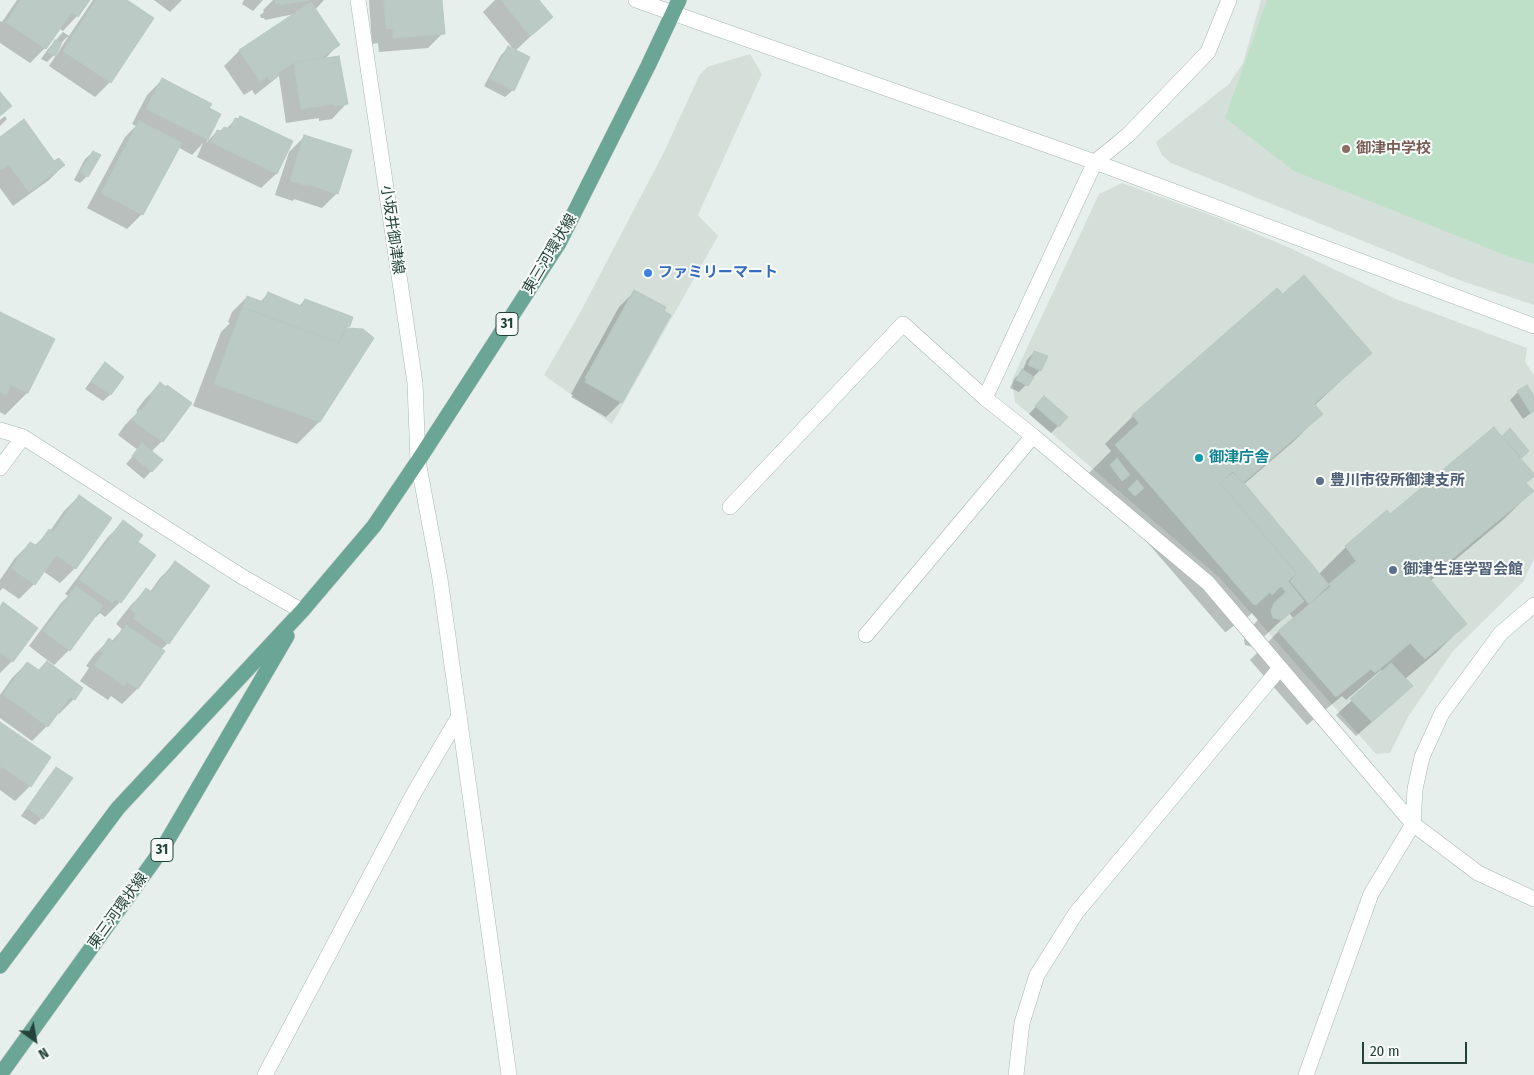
<!DOCTYPE html>
<meta charset="utf-8">
<style>
body{margin:0}
#map{position:relative;width:1534px;height:1075px;overflow:hidden;background:#e6efeb;font-family:"Fira Sans Condensed",sans-serif}
canvas{display:block}
.north{position:absolute;left:10px;top:1015px;width:50px;height:50px;-webkit-text-stroke:4px #f7fbf9;paint-order:stroke;rotate:148deg;font-size:14px;font-weight:700;line-height:20px;text-align:center;color:#24423a}
.north::after{content:'';display:block;margin:auto;width:18px;height:22px;background:#24423a;clip-path:polygon(50% 0,100% 100%,50% 72%,0 100%)}
.scale{position:absolute;left:1362px;top:1042px;width:105px;height:22px;box-sizing:border-box;border:2px solid #24423a;border-top:0;padding-left:6px;font-size:15px;line-height:18px;white-space:nowrap;color:#24423a;-webkit-text-stroke:4px #f7fbf9;paint-order:stroke}
</style>
<div id="map">
<canvas width="1534" height="1075"></canvas>
<div class="north">N</div>
<div class="scale">20 m</div>
</div>
<script>
const ctx = document.querySelector('canvas').getContext('2d');
ctx.lineJoin = 'round';
function fill(path, color) { ctx.fillStyle = color; ctx.fill(path, 'evenodd'); }
const shape = rows => new Path2D(rows.map(r => 'M' + r).join(''));
function stroke(path, color, width, dash) { ctx.strokeStyle = color; ctx.lineWidth = width; ctx.lineCap = dash ? 'butt' : 'round'; ctx.setLineDash(dash || []); ctx.stroke(path); }
function drawText(font, color, halo, rows, align = 'center') {
  ctx.font = font + ' "Fira Sans Condensed","Noto Sans JP",sans-serif'; ctx.lineWidth = 4; ctx.setLineDash([]); ctx.textBaseline = 'middle'; ctx.strokeStyle = halo; ctx.fillStyle = color; for (const [text, x, y, turn = 0] of rows) {
    ctx.save(); ctx.translate(x, y); ctx.rotate((+turn || 0) * Math.PI / 180); ctx.textAlign = isNaN(turn) ? turn : align; if (halo) ctx.strokeText(text, 0, 0); ctx.fillText(text, 0, 0); ctx.restore();
  }
}
fill(shape([
 [1261,0,1534,0,1534,305,1459,280,1171,163,1162,155,1156,142,1229,84,1243,63],
 [750,54,762,74,698,215,718,236,612,424,544,375,581,311,664,152,699,76,707,67],
 [1122,183,1216,217,1290,248,1396,299,1527,348,1525,362,1534,375,1534,559,1523,582,1453,651,1408,717,1390,753,1376,754,1220,578,1015,402,1012,380,1099,194]
]), '#d4dfda');
fill(shape([
 [1267,0,1534,0,1534,264,1510,257,1294,171,1225,118]
]), '#bfe0c8');
fill(shape([
 [17,0,88,0,77,16,63,31,59,28,45,48,30,63,0,43,0,21,2,22],
 [93,0,125,0,110,82,95,97,49,66,68,37,67,37,61,43,54,55,47,62,41,59,48,49,63,32,69,36],
 [154,0,182,0,170,12],
 [244,0,263,0,253,11,242,4],
 [273,0,324,0,315,10,338,45,324,60,346,104,332,119,319,121,319,118,286,123,279,76,255,95,252,90,244,95,224,66,239,51,294,14,265,20,264,18,261,18,260,15,264,12,263,10],
 [369,0,441,0,443,33,428,48,379,52,378,43,372,44],
 [495,0,537,0,551,17,515,51,513,90,505,97,484,86,501,55,508,48,514,50,483,12],
 [162,80,219,115,206,143,217,131,220,132,226,129,236,119,291,142,276,174,261,188,197,157,203,143,192,155,178,147,142,214,127,229,87,208,125,137,136,126,132,124,147,95],
 [5,116,7,119,0,126,0,120],
 [304,137,337,193,322,208,294,199,293,201,275,195,289,152],
 [0,138,54,163,64,165,49,180,13,206,0,188],
 [93,152,87,176,80,183,74,180,85,159],
 [634,292,621,402,606,417,571,397,573,395,571,394,619,307],
 [268,294,299,306,305,300,349,326,345,329,363,330,319,422,297,444,193,406,221,332,230,323,228,322,232,312,247,297,260,302],
 [1283,296,1370,353,1314,406,1321,414,1293,442,1243,485,1319,574,1346,547,1501,438,1510,430,1527,451,1519,459,1525,483,1532,491,1504,519,1430,581,1465,624,1437,652,1405,679,1396,701,1356,736,1336,715,1383,672,1381,670,1346,700,1342,696,1307,725,1250,660,1278,632,1294,619,1289,613,1253,647,1245,645,1244,640,1246,632,1258,620,1252,613,1243,621,1242,619,1226,632,1225,632,1088,474,1111,451,1105,444,1133,416],
 [0,313,54,340,27,393,5,415,0,412],
 [1034,352,1040,370,1019,392,1010,388,1015,378,1022,372,1027,360],
 [105,364,111,394,103,401,85,389,98,371],
 [160,384,162,441,151,452,161,460,144,479,126,464,138,450,118,435,125,425,138,412,136,411,145,399],
 [1526,387,1534,398,1534,411,1523,419,1510,400,1518,392],
 [1044,398,1058,426,1051,433,1029,414],
 [79,496,75,568,60,583,43,571,34,584,19,599,3,588,0,591,0,580,15,558,30,543,34,546,50,531,64,511],
 [123,522,136,542,120,602,105,617,100,613,96,617,94,616,69,650,54,665,29,646,61,603,68,596,65,594,108,537],
 [175,563,209,587,168,643,161,650,163,652,137,689,122,704,111,696,108,700,80,681,89,668,86,666,94,655,109,640,111,642,119,633,122,629,116,624,131,605,146,590,150,592,160,578],
 [0,608,12,661,0,673],
 [47,662,82,688,74,699,59,714,57,712,47,726,32,741,0,718,0,695,12,678,27,663,38,671],
 [0,723,30,786,15,801,0,790],
 [57,769,42,818,35,825,21,816,49,776]
]), '#0003');
const building = shape([
 [21,0,90,0,78,17,72,12,46,49,6,22,21,0],
 [96,0,127,0,154,18,111,83,63,51,96,0],
 [275,0,309,0,280,5,279,3,276,4,275,0],
 [384,0,442,0,445,34,393,38,393,29,386,29,384,0],
 [501,0,539,0,553,17,532,35,528,34,501,0],
 [311,2,340,45,321,58,293,63,278,73,279,75,270,81,267,76,260,81,239,50,311,2],
 [55,40,62,43,55,56,48,52,55,40],
 [508,46,530,57,514,91,490,79,508,46],
 [339,56,348,104,334,106,333,104,301,109,294,63,339,56],
 [162,78,212,104,209,108,221,114,208,140,146,109,162,78],
 [0,92,12,106,0,116,0,92],
 [240,116,293,141,277,174,211,142,217,130,221,131,224,127,230,129,235,118,238,119,240,116],
 [24,119,54,161,59,158,65,165,29,192,9,165,2,170,0,168,0,137,24,119],
 [139,121,182,143,143,215,101,193,139,121],
 [304,135,352,150,338,194,310,185,309,186,290,181,304,135],
 [93,151,101,155,88,177,80,172,93,151],
 [1304,275,1372,353,1314,404,1323,414,1243,483,1233,471,1220,483,1296,573,1288,581,1304,601,1282,620,1273,618,1271,611,1274,603,1286,592,1281,586,1272,595,1270,592,1256,605,1253,604,1115,445,1139,423,1132,415,1277,288,1283,294,1304,275],
 [634,290,666,307,664,311,671,315,622,403,585,382,587,379,585,378,634,290],
 [268,292,301,306,305,299,353,317,350,326,346,327,338,342,243,307,247,296,263,302,268,292],
 [242,308,339,343,347,328,363,329,374,338,320,422,214,384,242,308],
 [0,312,55,339,28,393,11,385,6,395,0,392,0,312],
 [1034,351,1048,356,1041,371,1028,365,1034,351],
 [105,362,124,377,111,395,91,381,105,362],
 [1022,369,1034,377,1028,386,1016,380,1022,369],
 [160,382,166,387,167,385,192,403,163,442,132,420,140,409,142,410,152,397,150,395,160,382],
 [1527,385,1534,396,1534,411,1531,413,1517,391,1527,385],
 [1044,396,1068,417,1059,427,1035,406,1044,396],
 [1494,427,1534,474,1534,476,1526,483,1534,491,1429,578,1467,624,1425,659,1410,643,1375,673,1371,669,1336,697,1278,631,1331,586,1329,584,1356,561,1345,546,1387,510,1390,514,1494,427],
 [1510,428,1529,451,1522,458,1502,436,1510,428],
 [142,443,163,460,152,472,132,456,142,443],
 [1117,458,1130,475,1122,481,1110,465,1117,458],
 [1233,473,1244,483,1329,585,1309,604,1290,581,1297,573,1220,483,1233,473],
 [1137,480,1144,488,1135,496,1128,489,1137,480],
 [79,495,112,518,76,569,56,555,35,585,11,568,30,542,37,546,49,529,53,532,79,495],
 [123,520,143,535,138,542,156,555,121,603,116,599,112,603,79,579,123,520],
 [175,561,210,586,169,644,133,618,136,614,130,609,146,588,152,592,175,561],
 [76,586,103,606,70,651,43,631,76,586],
 [3,602,38,628,13,662,0,652,0,607,3,602],
 [126,625,165,651,138,689,127,682,124,686,94,665,103,653,100,651,109,638,114,642,126,625],
 [47,661,83,688,75,700,70,697,48,727,3,694,27,662,39,670,47,661],
 [1391,663,1413,686,1372,722,1350,699,1391,663],
 [0,722,51,757,31,787,2,767,0,769,0,722],
 [56,767,73,778,43,819,27,808,56,767]
]);
fill(building, '#bbcac4');
stroke(building, '#b8c9c2', 1);
const lane = shape([
 [730,507,903,324,985,398],
 [866,635,1033,436]
]);
const street = shape([
 [636,0,1095,162,1534,326],
 [1229,0,1208,52,1128,135,1095,162,985,398,1033,436,1208,583,1413,824,1478,873,1534,899],
 [0,430,23,437,241,576,302,611],
 [0,468,23,437],
 [265,1075,414,793,459,716],
 [1016,1075,1022,1023,1037,975,1076,913,1280,668],
 [1306,1075,1371,894,1413,824,1415,789,1422,757,1442,713,1501,633,1534,605]
]);
const secondary = shape([
 [358,0,415,383,418,461,440,579,509,1075]
]);
const primary = shape([
 [0,966,118,808,302,611,374,526,418,461,559,243,648,66,679,0],
 [0,1075,163,848,287,636]
]);
stroke(lane, '#a8b8b2', 16);
stroke(street, '#a8b8b2', 16);
stroke(secondary, '#a4bbb3', 16);
stroke(primary, '#c2cac8', 16);
stroke(lane, '#fff', 15);
stroke(street, '#fff', 15);
stroke(secondary, '#fff', 15);
stroke(primary, '#6aa596', 15);
for (const [x, y, r, color] of [
 [1346,149,5,"#8d6e63"],
 [648,273,5,"#3f7fe0"],
 [1199,458,5,"#0f9aa8"],
 [1320,481,5,"#5c6f8a"],
 [1393,570,5,"#5c6f8a"]
]) { const dot = new Path2D(); dot.arc(x, y, r, 0, 2 * Math.PI); ctx.fillStyle = color; ctx.fill(dot); stroke(dot, '#f7fbf9', 2); }
for (const [x, y, w] of [
 [507,324,22],
 [162,850,22]
]) { const box = new Path2D(); box.roundRect(x - w / 2, y - 11.5, w, 23, 4); ctx.fillStyle = '#f7fbf9'; ctx.fill(box); stroke(box, '#24423a', 1); }
drawText('bold 14px', '#24423a', null, [
 ["31",507,324],
 ["31",162,850]
]);
drawText('bold 15px', '#785e54', '#f7fbf9', [
 ["御津中学校",1356,149]
], 'left');
drawText('15px', '#24423a', '#f7fbf9', [
 ["小坂井御津線",392,230,82],
 ["東三河環状線",550,254,-59],
 ["東三河環状線",118,911,-54]
]);
drawText('bold 15px', '#366cbe', '#f7fbf9', [
 ["ファミリーマート",658,273]
], 'left');
drawText('bold 15px', '#0d838f', '#f7fbf9', [
 ["御津庁舎",1209,458]
], 'left');
drawText('bold 15px', '#4e5e75', '#f7fbf9', [
 ["豊川市役所御津支所",1330,481],
 ["御津生涯学習会館",1403,570]
], 'left');
</script>
